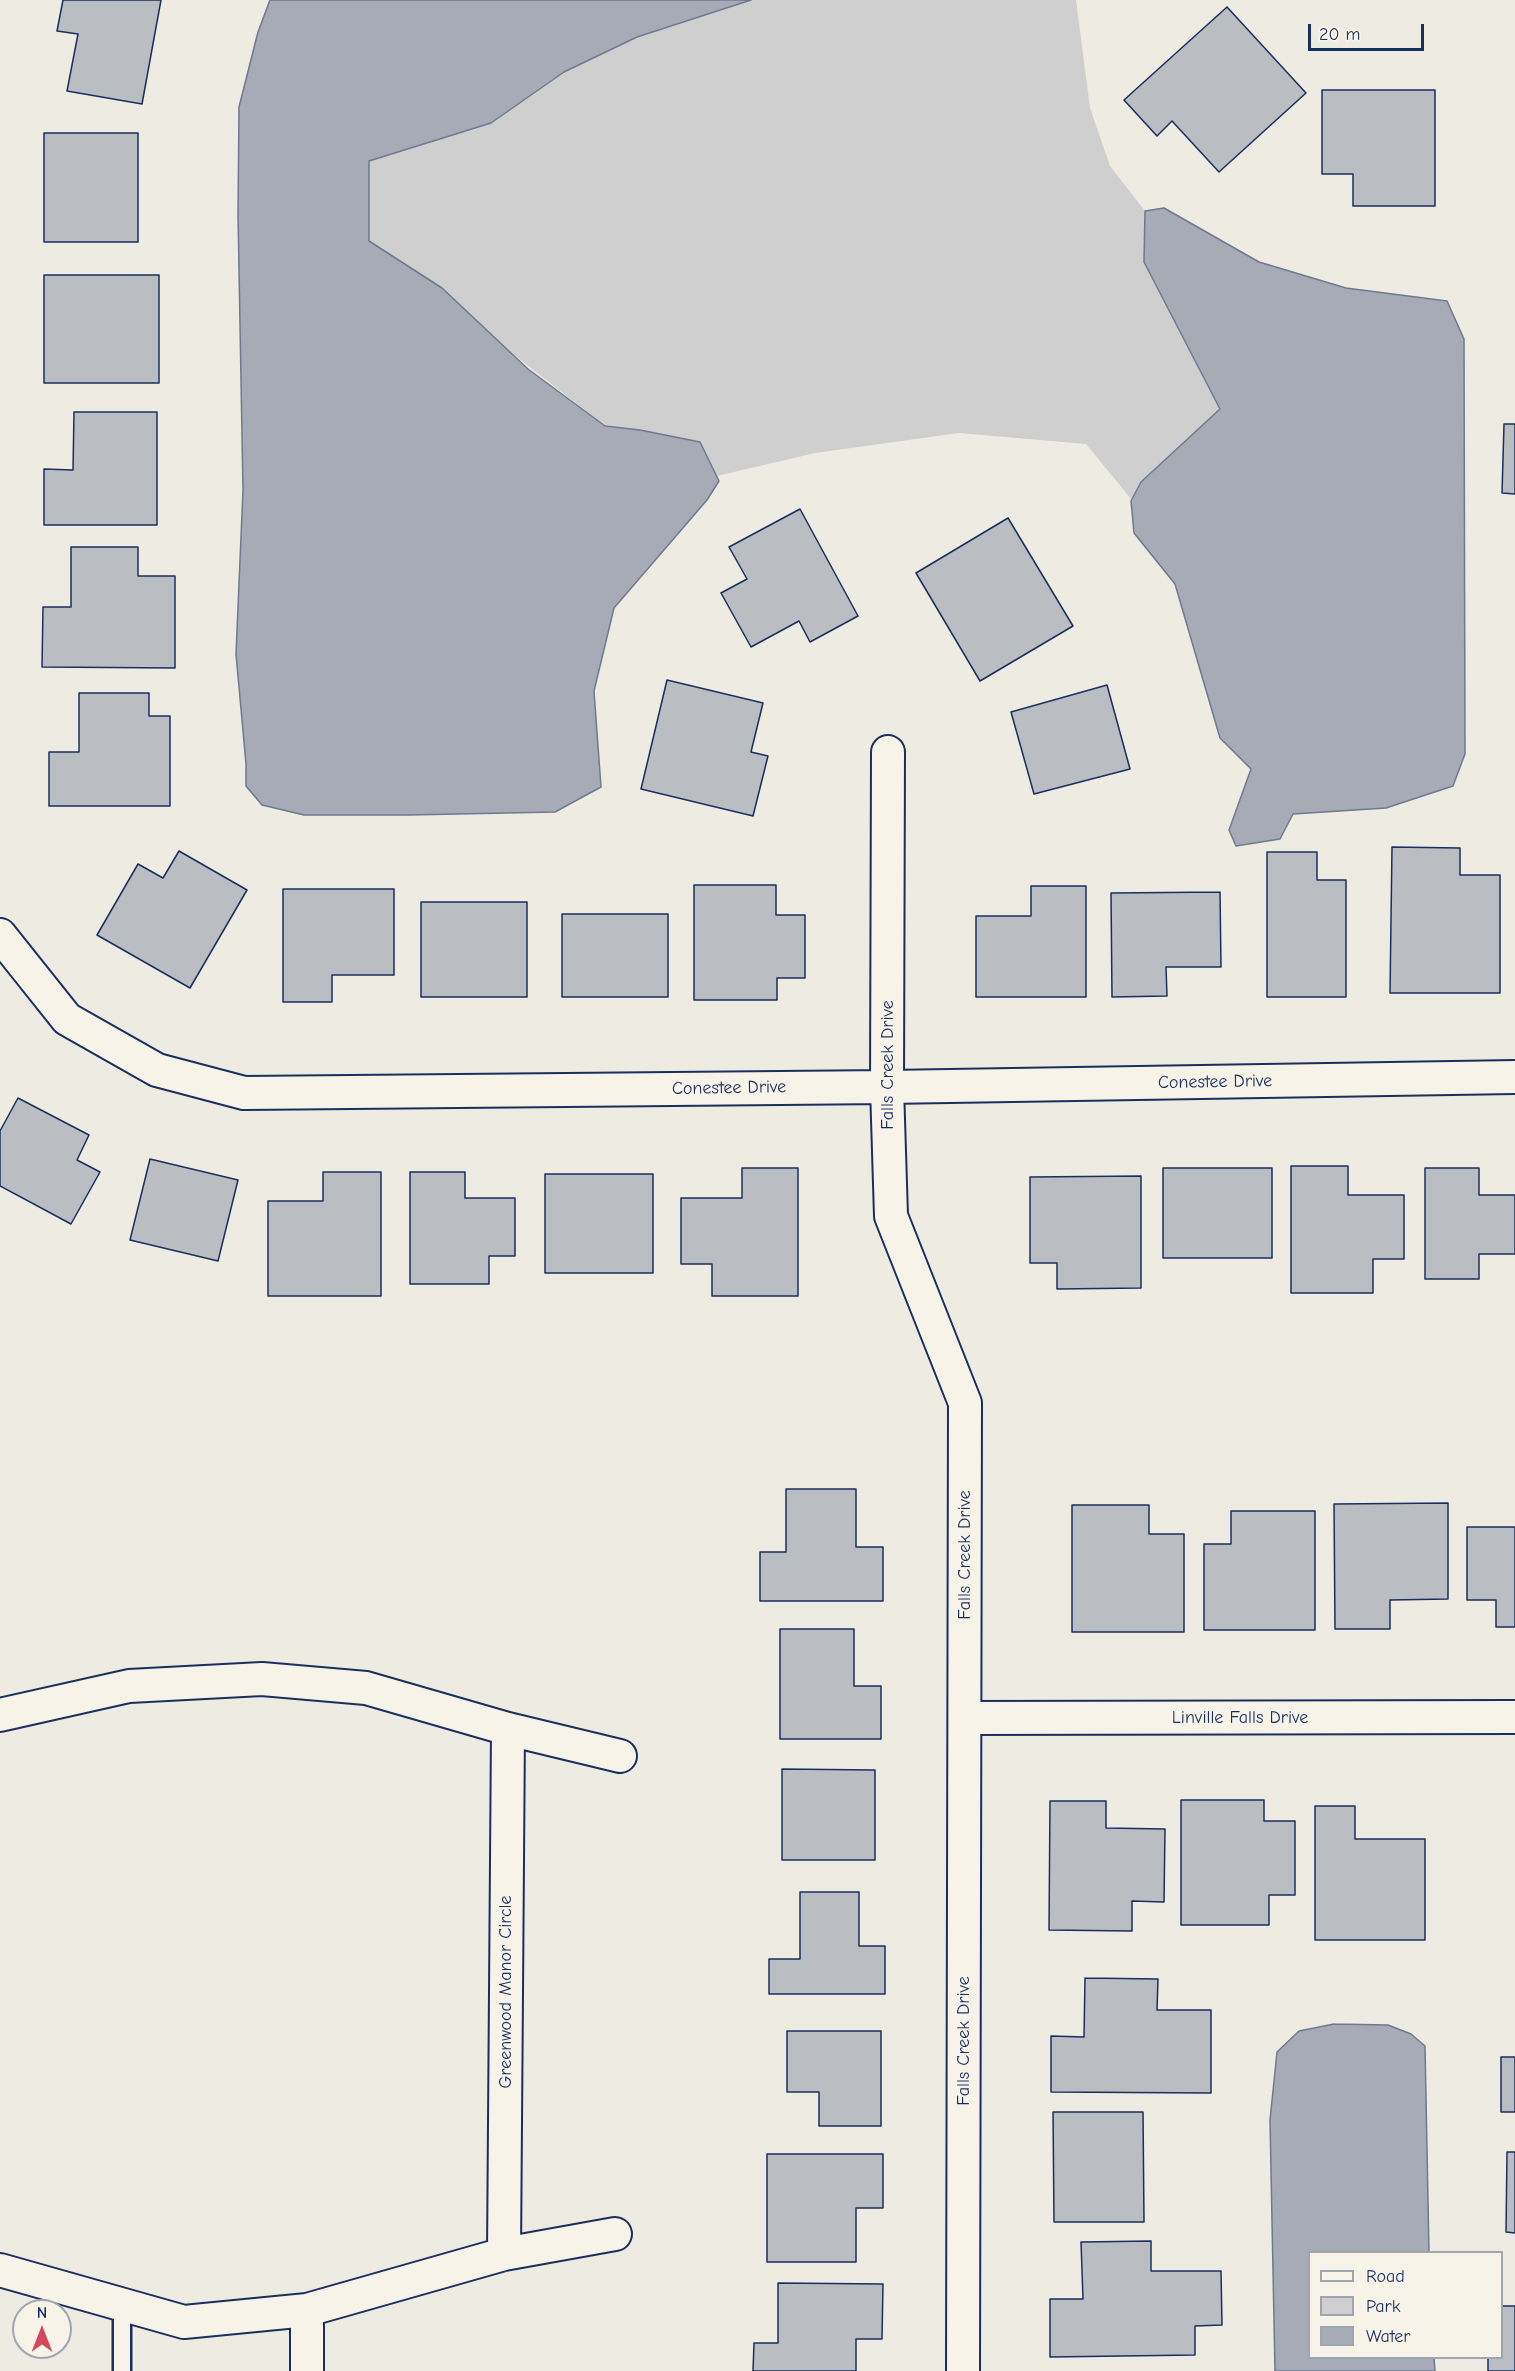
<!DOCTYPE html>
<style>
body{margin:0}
#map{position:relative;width:1515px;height:2371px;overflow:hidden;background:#eeebe2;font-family:"Comic Neue",sans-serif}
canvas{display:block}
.legend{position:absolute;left:1308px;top:2251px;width:195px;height:108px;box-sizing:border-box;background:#f7f3e8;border:2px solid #9fa5b1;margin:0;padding:8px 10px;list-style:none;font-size:18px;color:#1b2f5e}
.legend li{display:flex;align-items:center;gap:12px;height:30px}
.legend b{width:30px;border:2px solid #9fa5b1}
.north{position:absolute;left:12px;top:2299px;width:60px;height:60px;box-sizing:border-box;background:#f7f3e8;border:2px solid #9fa5b1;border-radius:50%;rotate:0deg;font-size:16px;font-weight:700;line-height:24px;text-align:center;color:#1b2f5e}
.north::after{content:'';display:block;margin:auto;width:21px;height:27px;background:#d1495b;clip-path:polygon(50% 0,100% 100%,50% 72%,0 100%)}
.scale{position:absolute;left:1308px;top:24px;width:116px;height:27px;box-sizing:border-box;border:3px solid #1b2f5e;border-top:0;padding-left:8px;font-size:18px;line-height:21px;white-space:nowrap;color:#1b2f5e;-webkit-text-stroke:4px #f7f3e8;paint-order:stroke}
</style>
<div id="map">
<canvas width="1515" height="2371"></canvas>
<ul class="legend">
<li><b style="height:8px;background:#f7f3e8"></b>Road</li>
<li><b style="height:16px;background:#cfcfcf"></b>Park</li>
<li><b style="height:16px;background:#a6abb5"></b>Water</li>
</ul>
<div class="north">N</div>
<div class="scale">20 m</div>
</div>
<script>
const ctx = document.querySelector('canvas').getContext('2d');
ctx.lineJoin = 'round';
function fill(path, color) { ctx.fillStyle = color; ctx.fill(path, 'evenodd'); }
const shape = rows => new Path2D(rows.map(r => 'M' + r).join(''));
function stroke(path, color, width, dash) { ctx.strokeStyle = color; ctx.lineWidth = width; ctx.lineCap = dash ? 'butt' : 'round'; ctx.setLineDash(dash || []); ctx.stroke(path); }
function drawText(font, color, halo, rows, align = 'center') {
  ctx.font = font + ' "Comic Neue",sans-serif'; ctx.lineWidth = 6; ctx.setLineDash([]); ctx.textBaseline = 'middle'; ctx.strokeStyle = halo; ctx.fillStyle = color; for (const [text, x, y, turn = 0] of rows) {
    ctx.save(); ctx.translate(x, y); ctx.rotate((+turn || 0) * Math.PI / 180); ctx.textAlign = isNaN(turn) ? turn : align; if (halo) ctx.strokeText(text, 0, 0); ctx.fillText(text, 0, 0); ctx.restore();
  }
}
fill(shape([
 [751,0,1076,0,1090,108,1110,166,1145,211,1144,262,1220,409,1141,482,1132,500,1086,444,959,433,815,453,717,476,700,442,640,430,605,426,369,241,369,161,491,123,564,72,637,37]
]), '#cfcfcf');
const water = shape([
 [270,0,751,0,637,37,564,72,491,123,369,161,369,241,442,288,528,369,605,426,640,430,700,442,719,481,707,500,614,608,594,691,601,787,555,812,409,815,304,815,262,805,246,786,246,764,236,654,243,490,238,214,239,107,258,32,270,0],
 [1164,208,1259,262,1346,288,1447,301,1464,339,1465,754,1453,786,1386,808,1293,814,1280,839,1236,846,1229,830,1251,769,1220,738,1175,584,1134,533,1131,501,1141,482,1220,409,1144,262,1145,211,1164,208],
 [1334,2024,1388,2025,1411,2034,1425,2046,1429,2252,1310,2252,1310,2358,1434,2358,1435,2371,1275,2371,1270,2120,1277,2052,1299,2031,1334,2024]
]);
fill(water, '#a6abb5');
stroke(water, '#6e7992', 1.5);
const building = shape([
 [63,0,161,0,142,104,67,91,78,34,57,31,63,0],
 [1227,7,1306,93,1219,172,1172,121,1157,136,1124,100,1227,7],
 [1322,90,1435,90,1435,206,1353,206,1353,174,1322,174,1322,90],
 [44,133,138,133,138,242,44,242,44,133],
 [44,275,159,275,159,383,44,383,44,275],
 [74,412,157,412,157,525,44,525,44,469,73,470,74,412],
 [1504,424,1515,424,1515,494,1502,493,1504,424],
 [800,509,858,616,810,642,799,621,751,647,721,593,747,579,729,547,800,509],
 [1008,518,1073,626,980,681,916,573,1008,518],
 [71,547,138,547,138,576,175,576,175,668,42,667,43,607,71,607,71,547],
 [667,680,763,703,751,752,768,756,753,816,641,789,667,680],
 [1107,685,1130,769,1034,794,1011,712,1107,685],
 [79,693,149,693,149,716,170,716,170,806,49,806,49,752,79,752,79,693],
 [1392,847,1460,848,1460,875,1500,875,1500,993,1390,993,1392,847],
 [179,851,247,890,190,988,97,935,138,864,163,878,179,851],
 [1267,852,1317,852,1317,880,1346,880,1346,997,1267,997,1267,852],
 [694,885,776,885,776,915,805,915,805,978,777,978,777,1000,694,1000,694,885],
 [1031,886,1086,886,1086,997,976,997,976,916,1031,916,1031,886],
 [283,889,394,889,394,975,332,975,332,1002,283,1002,283,889],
 [1220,892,1221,967,1166,967,1167,996,1112,997,1111,893,1220,892],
 [421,902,527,902,527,997,421,997,421,902],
 [562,914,668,914,668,997,562,997,562,914],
 [18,1098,89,1135,77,1160,100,1172,71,1224,0,1186,0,1131,18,1098],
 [150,1159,238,1180,218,1261,130,1240,150,1159],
 [1291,1166,1348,1166,1348,1195,1404,1195,1404,1259,1373,1259,1373,1293,1291,1293,1291,1166],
 [742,1168,798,1168,798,1296,712,1296,712,1264,681,1264,681,1198,742,1198,742,1168],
 [1163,1168,1272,1168,1272,1258,1163,1258,1163,1168],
 [1425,1168,1479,1168,1479,1195,1515,1195,1515,1254,1479,1254,1479,1279,1425,1279,1425,1168],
 [323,1172,381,1172,381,1296,268,1296,268,1201,323,1201,323,1172],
 [410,1172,465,1172,465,1198,515,1198,515,1256,489,1256,489,1284,410,1284,410,1172],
 [545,1174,653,1174,653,1273,545,1273,545,1174],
 [1141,1176,1141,1288,1057,1289,1057,1263,1030,1263,1030,1177,1141,1176],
 [786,1489,856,1489,856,1547,883,1547,883,1601,760,1601,760,1552,786,1552,786,1489],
 [1448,1503,1448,1599,1390,1600,1390,1629,1335,1629,1334,1504,1448,1503],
 [1072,1505,1149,1505,1149,1534,1184,1534,1184,1632,1072,1632,1072,1505],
 [1231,1511,1315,1511,1315,1630,1204,1630,1204,1544,1231,1544,1231,1511],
 [1467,1527,1515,1527,1515,1627,1496,1627,1496,1600,1467,1600,1467,1527],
 [780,1629,854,1629,854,1686,881,1686,881,1739,780,1739,780,1629],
 [782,1769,875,1770,875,1860,782,1860,782,1769],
 [1181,1800,1264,1800,1264,1821,1295,1821,1295,1895,1269,1895,1269,1925,1181,1925,1181,1800],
 [1050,1801,1106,1801,1106,1828,1165,1829,1164,1902,1132,1901,1132,1931,1049,1930,1050,1801],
 [1315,1806,1355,1806,1355,1839,1425,1839,1425,1940,1315,1940,1315,1806],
 [800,1892,859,1892,859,1946,885,1946,885,1994,769,1994,769,1959,800,1959,800,1892],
 [1085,1978,1158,1979,1157,2010,1211,2010,1211,2093,1051,2092,1051,2036,1084,2037,1085,1978],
 [787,2031,881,2031,881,2126,819,2126,819,2092,787,2092,787,2031],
 [1501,2057,1515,2057,1515,2112,1501,2112,1501,2057],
 [1053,2112,1143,2112,1144,2222,1054,2222,1053,2112],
 [1507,2152,1515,2152,1515,2233,1506,2232,1507,2152],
 [767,2154,883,2154,883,2208,856,2208,856,2262,767,2262,767,2154],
 [1151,2241,1151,2271,1221,2271,1222,2325,1195,2326,1195,2355,1050,2357,1050,2299,1083,2299,1081,2242,1151,2241],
 [778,2283,883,2284,882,2339,856,2339,856,2371,753,2371,754,2343,778,2343,778,2283],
 [1502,2306,1515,2306,1515,2371,1488,2371,1488,2358,1502,2358,1502,2306]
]);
fill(building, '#babdc2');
stroke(building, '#1b2f5e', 1.5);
const lane = shape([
 [122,2304,122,2371]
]);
const street = shape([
 [888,752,887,1087,891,1216,965,1403,963,2371],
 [0,935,67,1019,157,1070,244,1093,887,1087,1515,1077],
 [0,1715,129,1686,262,1679,366,1688,508,1729,620,1756],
 [965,1718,1515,1717],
 [504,2254,508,1729],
 [0,2270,184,2322,307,2310,504,2254,615,2234],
 [307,2371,307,2310]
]);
stroke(lane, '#1b2f5e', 21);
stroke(street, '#1b2f5e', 36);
stroke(lane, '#f7f3e8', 16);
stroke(street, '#f7f3e8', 32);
drawText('18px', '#1b2f5e', '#f7f3e8', [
 ["Falls Creek Drive",888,1065,-90],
 ["Conestee Drive",1215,1082,-1],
 ["Conestee Drive",729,1088,-1],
 ["Falls Creek Drive",965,1555,-90],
 ["Linville Falls Drive",1240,1718],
 ["Greenwood Manor Circle",506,1992,-90],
 ["Falls Creek Drive",964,2041,-90]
]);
</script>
